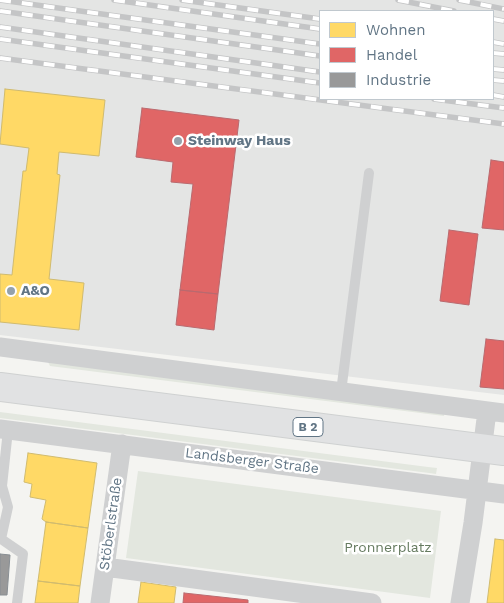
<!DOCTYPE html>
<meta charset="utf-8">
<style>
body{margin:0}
#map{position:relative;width:504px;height:603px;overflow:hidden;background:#f4f4f1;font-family:"Work Sans",sans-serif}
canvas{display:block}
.legend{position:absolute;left:319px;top:10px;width:175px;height:90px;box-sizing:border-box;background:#fff;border:1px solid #c0c8ce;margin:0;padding:6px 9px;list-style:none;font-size:15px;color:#617585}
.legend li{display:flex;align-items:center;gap:10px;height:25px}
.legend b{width:25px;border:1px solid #c0c8ce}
</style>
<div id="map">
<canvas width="504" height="603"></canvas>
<ul class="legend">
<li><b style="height:14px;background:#ffd966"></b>Wohnen</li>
<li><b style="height:14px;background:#e06666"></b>Handel</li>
<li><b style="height:14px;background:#999"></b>Industrie</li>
</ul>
</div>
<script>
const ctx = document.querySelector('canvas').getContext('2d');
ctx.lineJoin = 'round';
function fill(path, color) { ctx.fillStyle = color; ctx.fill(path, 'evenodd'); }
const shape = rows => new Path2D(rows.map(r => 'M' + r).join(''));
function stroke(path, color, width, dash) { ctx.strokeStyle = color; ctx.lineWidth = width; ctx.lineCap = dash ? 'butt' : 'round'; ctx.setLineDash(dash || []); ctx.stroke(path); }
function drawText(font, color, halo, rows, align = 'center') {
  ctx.font = font + ' "Work Sans",sans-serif'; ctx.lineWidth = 5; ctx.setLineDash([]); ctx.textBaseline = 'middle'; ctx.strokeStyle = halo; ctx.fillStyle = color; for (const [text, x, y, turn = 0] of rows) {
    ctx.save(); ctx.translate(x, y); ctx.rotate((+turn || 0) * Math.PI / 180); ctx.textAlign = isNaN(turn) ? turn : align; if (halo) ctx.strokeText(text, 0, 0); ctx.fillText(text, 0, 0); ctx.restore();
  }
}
fill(shape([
 [0,0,504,0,504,395,0,335],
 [320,11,493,11,493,99,320,99]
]), '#e4e5e4');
fill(shape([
 [48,362,445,411,444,416,50,366],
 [0,412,428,467,437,468,436,474,429,473,0,418],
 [138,471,441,511,430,598,126,558]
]), '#e3e7df');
const homes = shape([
 [5,89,105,100,99,156,59,152,57,174,60,175,49,279,84,283,79,330,0,322,0,274,12,275,23,171,26,171,29,148,0,144,5,89],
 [28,453,97,463,88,528,46,522,42,519,46,500,30,497,32,484,24,482,28,453],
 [46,522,88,528,80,586,38,581,46,522],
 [495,539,504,540,504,603,487,603,495,539],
 [38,581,80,586,78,603,35,603,38,581],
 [141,582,176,587,174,603,138,603,141,582]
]);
fill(homes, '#ffd966');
stroke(homes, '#d0bb6f', 1);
const shops = shape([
 [142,108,239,120,218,294,180,290,193,184,171,182,173,162,136,157,142,108],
 [491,160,504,162,504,230,482,228,491,160],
 [449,230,478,234,469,305,440,301,449,230],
 [180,290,218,294,214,330,176,325,180,290],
 [486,339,504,341,504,389,480,387,486,339],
 [184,593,248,600,248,603,183,603,184,593]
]);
fill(shops, '#e06666');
stroke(shops, '#ba6a6f', 1);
const industry = shape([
 [0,554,10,555,7,595,0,595,0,554]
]);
fill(industry, '#999');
stroke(industry, '#888e93', 1);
const primary = shape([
 [0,387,504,451]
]);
stroke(primary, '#cfd1d1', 30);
stroke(shape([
 [341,392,369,173],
 [0,539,1,539,8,507,2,486,8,430],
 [1,539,23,554,17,603]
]), '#cfd0d1', 10);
stroke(shape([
 [0,347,504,413],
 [0,429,504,494],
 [105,567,372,603],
 [100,603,122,444],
 [460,603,473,523,487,411]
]), '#cfd0d1', 19);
stroke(primary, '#e1e2e3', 28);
const rail = shape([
 [0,0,320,44],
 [114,0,320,29],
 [182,0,320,19],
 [398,0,454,11],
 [459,0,504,9],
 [0,11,320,56],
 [493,19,504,21],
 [0,27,320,72],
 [0,39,320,83],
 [493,42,504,44],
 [493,53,504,54],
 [0,58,504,124],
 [493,69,504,70],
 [493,80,504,81],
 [493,95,504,97],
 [434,99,504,108]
]);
stroke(rail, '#c4c5c6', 5.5);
stroke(rail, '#fff', 4, [11]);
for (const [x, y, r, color] of [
 [178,141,5,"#94a1ab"],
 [11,291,5,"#94a1ab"]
]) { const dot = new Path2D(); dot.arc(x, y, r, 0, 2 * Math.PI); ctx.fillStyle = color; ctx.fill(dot); stroke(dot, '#fff', 2); }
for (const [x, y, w] of [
 [308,427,30]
]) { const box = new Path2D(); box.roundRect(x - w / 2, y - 9.5, w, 19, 4); ctx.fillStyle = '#fff'; ctx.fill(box); stroke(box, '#617585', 1); }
drawText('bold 12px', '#617585', null, [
 ["B 2",308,427]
]);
drawText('bold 14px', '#617585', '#fff', [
 ["Steinway Haus",188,141],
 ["A&O",21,291]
], 'left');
drawText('14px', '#617585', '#fff', [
 ["Landsberger Straße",252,461,7],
 ["Stöberlstraße",111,524,-82]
]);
drawText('14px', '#667b60', '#fff', [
 ["Pronnerplatz",388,548]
]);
</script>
